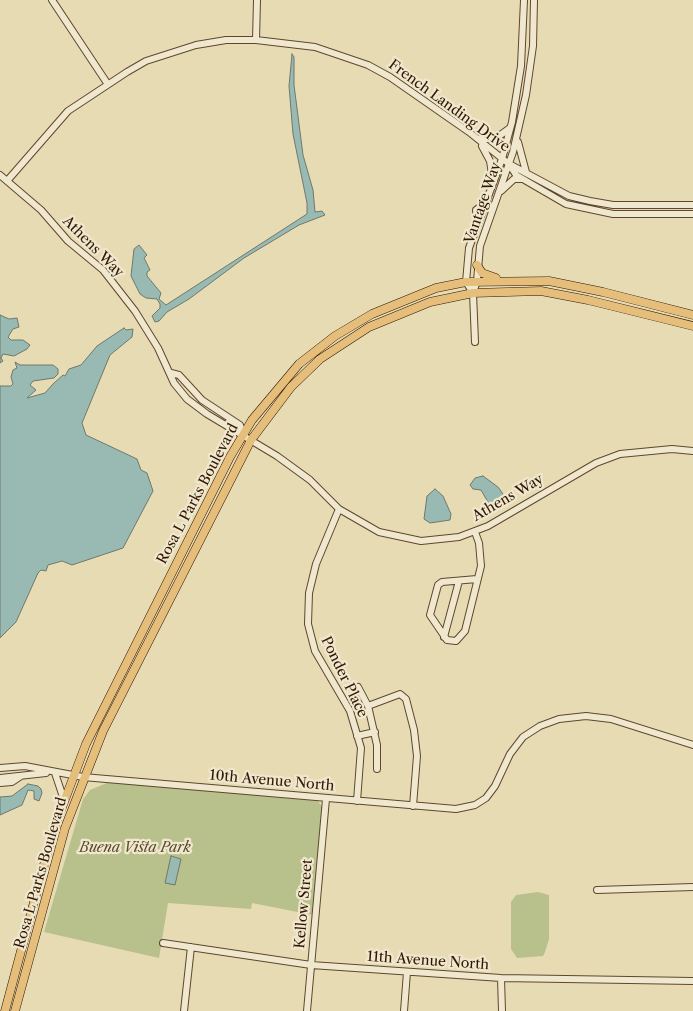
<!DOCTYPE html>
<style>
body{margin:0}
canvas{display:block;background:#e7dbb4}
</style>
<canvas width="693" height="1011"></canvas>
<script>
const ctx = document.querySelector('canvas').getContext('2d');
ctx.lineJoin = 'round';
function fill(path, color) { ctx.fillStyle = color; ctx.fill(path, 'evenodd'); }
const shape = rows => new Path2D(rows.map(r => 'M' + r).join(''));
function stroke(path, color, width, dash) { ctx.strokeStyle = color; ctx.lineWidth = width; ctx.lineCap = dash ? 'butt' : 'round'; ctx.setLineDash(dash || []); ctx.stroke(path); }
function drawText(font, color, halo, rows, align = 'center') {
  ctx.font = font + ' "Libre Caslon Text",serif'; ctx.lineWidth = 4.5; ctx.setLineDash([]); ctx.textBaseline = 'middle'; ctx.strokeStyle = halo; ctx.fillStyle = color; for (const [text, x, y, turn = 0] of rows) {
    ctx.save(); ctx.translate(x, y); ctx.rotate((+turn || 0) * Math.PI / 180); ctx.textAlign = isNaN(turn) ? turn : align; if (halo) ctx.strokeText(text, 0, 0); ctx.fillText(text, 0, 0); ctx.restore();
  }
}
fill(shape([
 [109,782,318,801,322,807,313,915,252,903,251,909,168,903,159,958,44,932,83,799,90,790],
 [538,892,549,895,549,939,545,952,543,956,517,958,511,949,511,902,516,895]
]), '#b8c08b');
const water = shape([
 [292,54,294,57,294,85,303,155,313,190,315,212,322,211,325,215,299,225,244,258,189,299,167,312,159,321,155,322,152,316,160,308,160,304,157,299,146,298,140,294,131,276,134,249,139,245,147,255,144,258,150,270,147,272,147,276,161,293,159,299,166,305,307,214,307,203,293,134,289,86,292,54],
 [0,315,9,319,17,318,19,327,13,329,8,337,11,340,23,340,30,345,27,349,14,356,3,354,1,358,3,361,0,363,0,315],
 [124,328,126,330,133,329,132,337,110,355,82,423,86,435,137,459,141,470,147,473,153,491,123,548,72,565,62,561,48,565,46,571,41,570,38,573,16,622,0,638,0,386,11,386,13,384,11,377,13,370,17,368,15,362,20,365,53,365,58,369,58,374,54,378,33,381,30,385,36,390,27,398,45,393,53,384,63,375,65,376,69,369,81,365,97,346,124,328],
 [483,476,498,487,503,494,503,501,495,508,489,504,481,490,473,489,470,485,475,478,483,476],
 [435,489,443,496,451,514,450,520,430,523,424,519,427,496,435,489],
 [28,784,38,786,41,789,42,793,39,801,34,799,34,791,28,790,22,805,0,815,0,797,12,796,28,784],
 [171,856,181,859,175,885,165,883,171,856]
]);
fill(water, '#98bab3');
stroke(water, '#6f786c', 1);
const minor = shape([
 [52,0,107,83],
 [256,40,257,0],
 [478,139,495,139,510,128],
 [518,142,526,172],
 [482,146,490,161,493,181],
 [509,164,569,196,590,201,613,205,693,205],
 [0,175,41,210,68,241,103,270,135,311,158,348,174,383,187,399,207,414,277,456,310,480,339,509,379,532,421,541,459,537,488,526,596,463,620,454,672,449,693,451],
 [7,181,68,111,127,72,146,61,196,45,226,40,256,40,315,47,368,65,390,77,469,132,509,164,516,175,566,204,613,214,693,214],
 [501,191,514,179,521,179],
 [477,223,476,210,485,203],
 [473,293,466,282,469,248,502,159,512,122,521,66,524,0],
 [475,342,473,293,477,281,480,246,513,152,526,95,533,46,534,0],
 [171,373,179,375,202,400,240,425,243,434],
 [339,509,316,564,309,593,308,624,315,651,350,711,361,748,357,801],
 [475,532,479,543,481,566,465,631,456,641,447,640,430,615,438,585,442,582,477,579],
 [444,637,459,581],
 [358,687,368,706,400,694,406,699,414,730,417,756,413,806],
 [368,706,377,745,377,769],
 [357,736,375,732],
 [0,768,25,766,83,777,456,809,475,805,486,798,495,786,510,754,523,737,540,726,559,719,586,716,611,719,693,745],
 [55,773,64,800],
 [0,778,46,773],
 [0,783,12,782,21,776],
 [597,890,693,887],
 [163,943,311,965,501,978,693,981],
 [501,978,502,1011],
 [184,1011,191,947],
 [307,1011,326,799],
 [404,1011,407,972]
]);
const major = shape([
 [477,265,482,273,496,278],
 [5,1011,53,831,86,744,230,457,252,420,299,364,335,336,372,314,436,288,466,282,549,281,603,292,693,315],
 [15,1011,65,828,103,731,251,440,291,387,320,359,369,327,430,302,473,293,541,291,588,300,693,326]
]);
stroke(minor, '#5e472e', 8);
stroke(major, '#311602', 9);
stroke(minor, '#efe8ce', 6);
stroke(major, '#e4be7a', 8);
drawText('14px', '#311602', '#efe8ce', [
 ["French Landing Drive",449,106,36],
 ["Vantage Way",483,203,-71],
 ["Athens Way",93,247,45],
 ["Rosa L Parks Boulevard",198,494,-62],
 ["Athens Way",508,498,-30],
 ["Ponder Place",344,677,64],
 ["10th Avenue North",272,781,5],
 ["Rosa L Parks Boulevard",41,873,-74],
 ["Kellow Street",304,904,-85],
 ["11th Avenue North",428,961,4]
]);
drawText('italic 14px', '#5a492b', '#efe8ce', [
 ["Buena Vista Park",135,848]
]);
</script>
